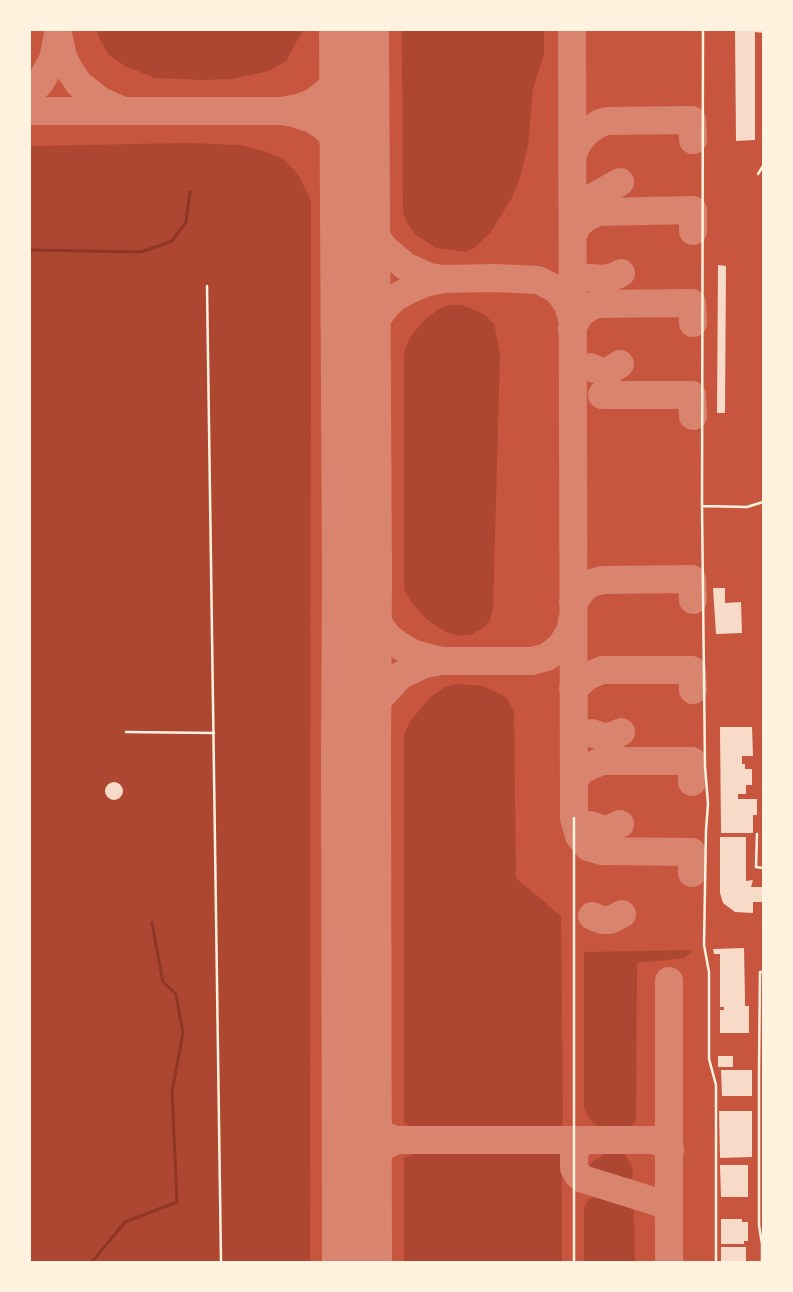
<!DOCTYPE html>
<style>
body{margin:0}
#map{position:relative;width:793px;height:1292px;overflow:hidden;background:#c8553d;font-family:Montserrat,sans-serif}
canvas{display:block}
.frame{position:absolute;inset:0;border:31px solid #fff3e0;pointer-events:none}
</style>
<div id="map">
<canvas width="793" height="1292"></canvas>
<div class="frame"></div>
</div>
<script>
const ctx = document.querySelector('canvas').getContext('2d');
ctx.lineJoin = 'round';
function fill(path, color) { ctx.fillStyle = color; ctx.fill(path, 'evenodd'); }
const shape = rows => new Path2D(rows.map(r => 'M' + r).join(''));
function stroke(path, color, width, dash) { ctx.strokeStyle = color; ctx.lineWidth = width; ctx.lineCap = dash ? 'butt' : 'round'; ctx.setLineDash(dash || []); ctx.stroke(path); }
fill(shape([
 [97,30,303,30,286,61,269,71,232,79,202,80,155,78,125,66,109,55,99,38],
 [402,30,544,30,544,54,533,89,528,146,519,181,512,198,490,233,474,248,465,252,436,248,416,235,408,225,403,213],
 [186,143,239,145,264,151,282,158,298,174,311,201,310,1262,30,1262,30,146],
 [449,305,462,305,484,314,494,324,500,354,493,609,490,620,484,627,472,634,460,636,446,632,426,619,410,600,405,591,404,585,404,359,405,349,411,336,425,319,439,309],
 [458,684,483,686,496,692,507,698,514,712,516,878,561,916,563,1120,561,1128,551,1133,439,1131,411,1127,404,1123,404,735,411,720,432,696,445,687],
 [693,950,685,958,637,963,636,1122,624,1131,610,1132,601,1129,592,1122,584,1108,584,952],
 [492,1148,554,1148,560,1151,562,1157,562,1262,404,1262,404,1158,417,1152],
 [621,1152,626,1156,632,1167,633,1173,632,1178,626,1179,590,1171,589,1168,591,1163,604,1154],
 [601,1196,624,1203,630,1206,634,1212,635,1262,584,1262,584,1208,589,1199]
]), '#ae4732');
stroke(shape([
 [30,250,141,252,172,241,186,222,190,192],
 [92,1262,125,1222,177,1202,172,1091,183,1033,176,994,163,982,152,923]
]), '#8f3625', 3);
stroke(shape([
 [572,30,574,818,579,836,588,847,602,851,692,852,692,873],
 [58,34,63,57,69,69,79,84,101,101,119,109],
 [30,92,40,83,46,72,53,59,58,34],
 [30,111,281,111,298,108,314,102,332,87,339,79,347,64,354,38],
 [281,111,293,113,312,119,323,126,333,135,343,148,348,157,356,183,359,203,366,223,384,248,405,266,430,277,443,279],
 [572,157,578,142,587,132,600,123,607,121,692,120,693,140],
 [590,199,620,182],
 [573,235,577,226,584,219,598,212,693,210,693,231],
 [589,278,604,279,613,277,621,273],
 [572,329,579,315,588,308,597,304,692,303,693,323],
 [356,359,369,329,387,305,396,297,409,290,425,283,443,279,496,278,538,280,556,289,561,295,568,305,572,319],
 [590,367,603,372,609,371,620,364],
 [602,395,692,395,693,416],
 [357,575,362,596,367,608,388,637,400,646,414,654,442,661],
 [573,602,584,588,592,583,602,580,692,579,693,600],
 [573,689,588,676,602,670,692,670,693,690],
 [592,733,603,737,613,736,621,732],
 [356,756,361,729,373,705,401,675,425,664,442,661,532,661,539,659,547,657,561,646,571,630,572,620],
 [574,780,583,769,602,761,692,761,692,782],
 [590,825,601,829,609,829,620,824],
 [592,916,602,920,610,920,622,914],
 [669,981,669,1262],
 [357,1086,362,1111,368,1122,383,1135,395,1140,654,1140,665,1145,670,1150],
 [585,1140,578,1145,574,1154,574,1168,578,1175,583,1179,660,1203,669,1211],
 [357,1187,363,1169,374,1153,390,1143,400,1140]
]), '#d8846e', 28);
stroke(shape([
 [354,30,357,575,356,756,357,1262]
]), '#d8846e', 70);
fill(shape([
 [735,30,763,30,763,33,755,32,755,140,736,141],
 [718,265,726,266,725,413,717,413],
 [713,588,725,588,725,603,741,602,742,633,716,634],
 [720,727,752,727,753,756,742,756,742,764,745,764,745,769,752,769,752,785,746,785,746,794,738,794,738,799,757,799,757,815,753,815,753,833,721,833],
 '105 791a9 9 0 1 1 18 0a9 9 0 1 1-18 0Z',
 [720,837,746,837,746,881,753,880,751,887,763,887,763,902,753,902,753,913,735,912,723,903,720,893],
 [744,948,745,998,745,1006,749,1006,749,1033,720,1033,720,1010,724,1010,724,1007,720,1007,720,954,714,954,713,949],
 [718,1056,733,1056,733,1067,718,1067],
 [721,1070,752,1070,752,1096,722,1096],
 [719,1111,752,1111,752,1157,720,1158],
 [720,1165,748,1165,748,1197,721,1197],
 [721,1219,742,1219,742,1222,748,1222,748,1241,744,1241,744,1244,721,1244],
 [721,1247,746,1247,746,1262,721,1262]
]), '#f7dbc8');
stroke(shape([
 [703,30,702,506,705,766,708,804,706,830,704,945,709,972,709,1059,716,1085,716,1262],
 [758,174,763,166],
 [207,286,221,1262],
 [703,506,747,507,763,502],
 [126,732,214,733],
 [574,818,574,1262],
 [757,834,756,867,763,868],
 [762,1262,762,1244,759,1225,759,1069,760,972,763,972]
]), '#fff3e0', 2.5);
</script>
